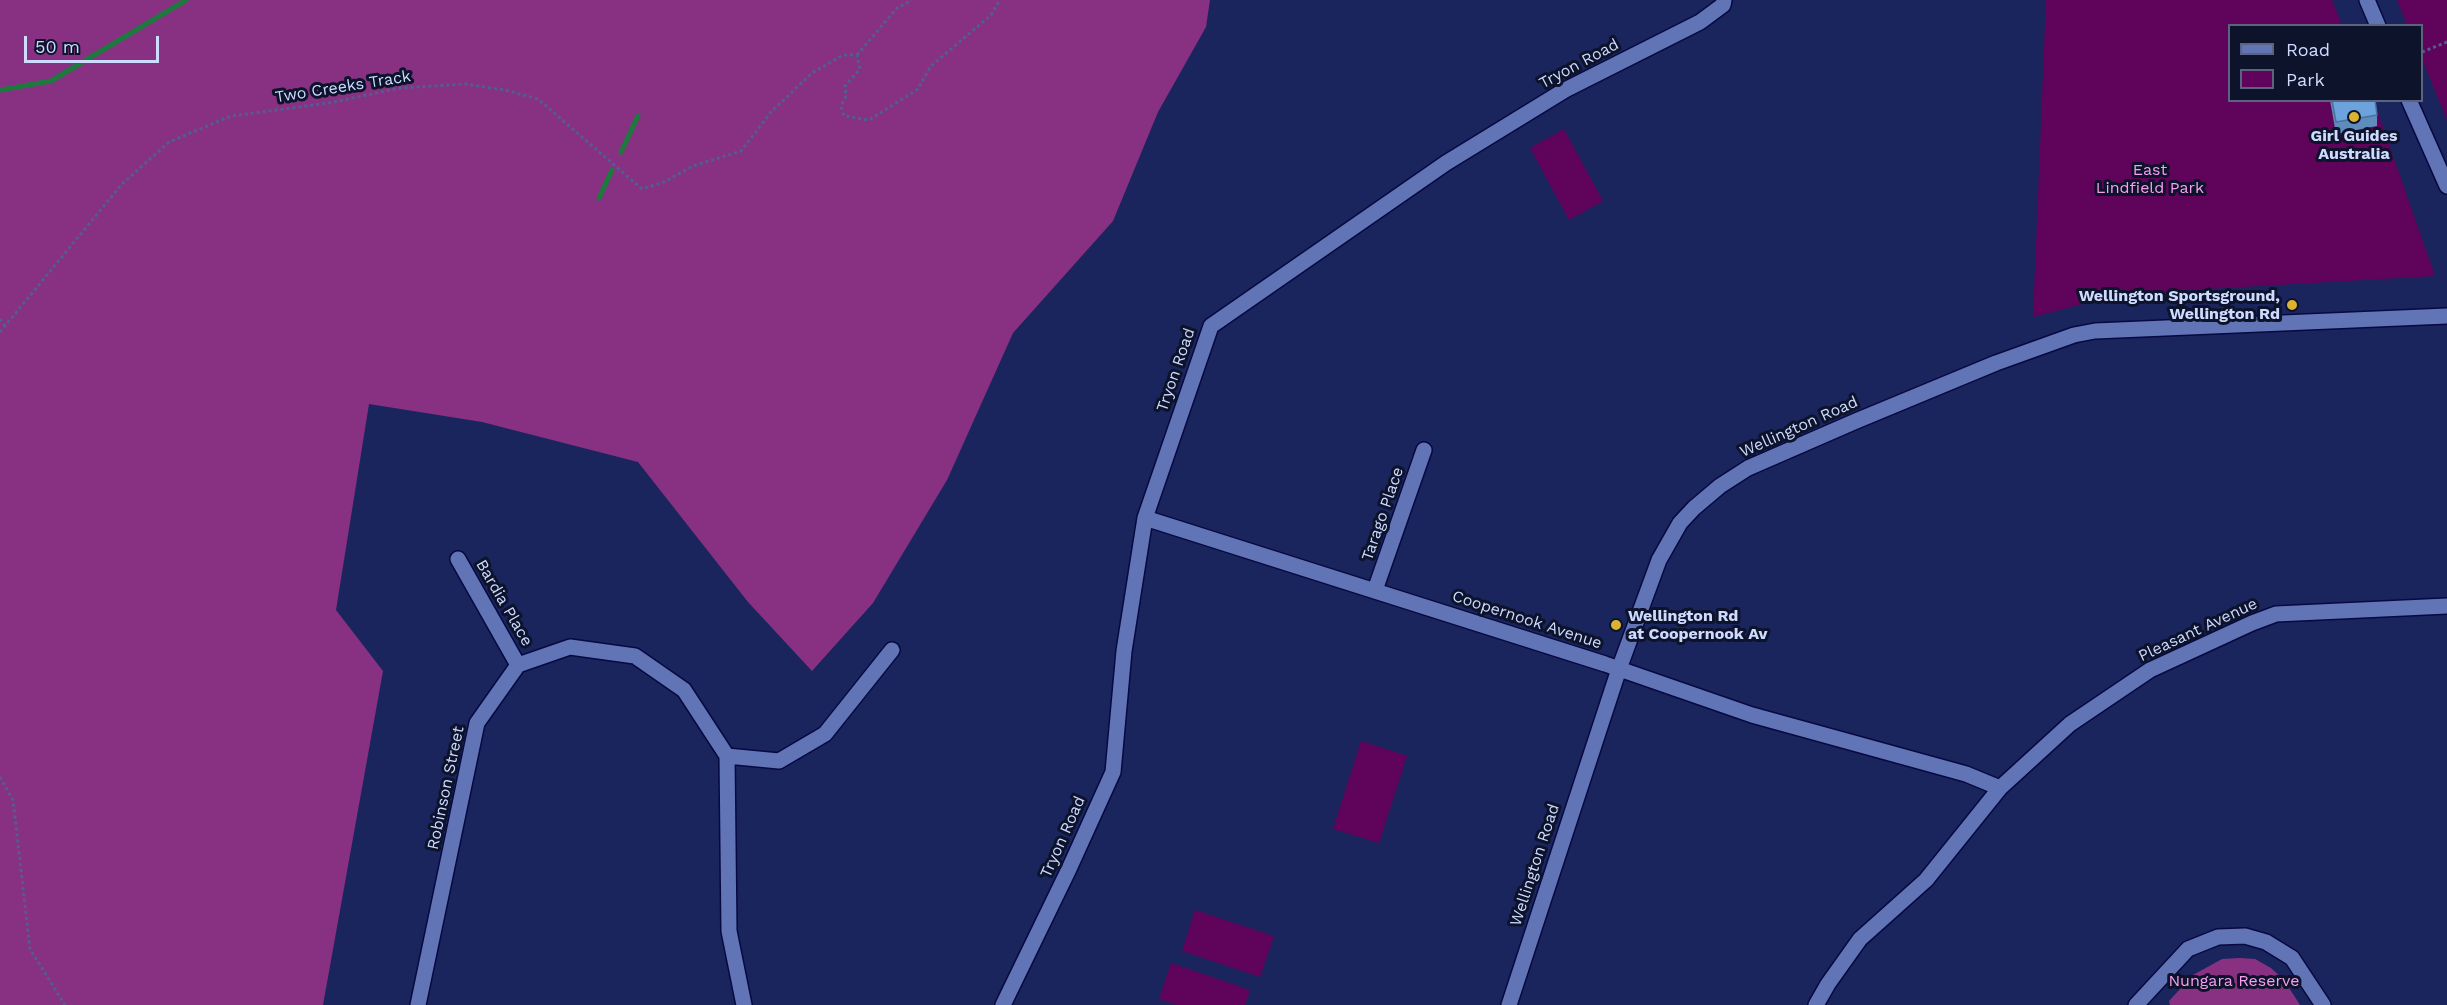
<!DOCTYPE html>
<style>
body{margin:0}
#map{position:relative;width:2447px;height:1005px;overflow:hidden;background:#1a255e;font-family:"Work Sans",sans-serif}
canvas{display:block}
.legend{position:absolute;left:2228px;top:24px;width:195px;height:78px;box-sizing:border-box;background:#0c132b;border:2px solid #5a637f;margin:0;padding:8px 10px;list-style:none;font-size:18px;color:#cedafe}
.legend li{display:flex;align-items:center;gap:12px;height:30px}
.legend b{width:30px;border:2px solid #5a637f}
.scale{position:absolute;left:24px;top:36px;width:135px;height:27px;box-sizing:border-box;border:3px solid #cedafe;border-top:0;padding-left:8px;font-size:18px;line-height:21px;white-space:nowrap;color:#cedafe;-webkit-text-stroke:4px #0c132b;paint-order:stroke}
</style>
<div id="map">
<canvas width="2447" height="1005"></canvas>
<ul class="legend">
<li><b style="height:8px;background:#6174b5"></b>Road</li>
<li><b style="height:16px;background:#5f035b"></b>Park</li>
</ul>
<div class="scale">50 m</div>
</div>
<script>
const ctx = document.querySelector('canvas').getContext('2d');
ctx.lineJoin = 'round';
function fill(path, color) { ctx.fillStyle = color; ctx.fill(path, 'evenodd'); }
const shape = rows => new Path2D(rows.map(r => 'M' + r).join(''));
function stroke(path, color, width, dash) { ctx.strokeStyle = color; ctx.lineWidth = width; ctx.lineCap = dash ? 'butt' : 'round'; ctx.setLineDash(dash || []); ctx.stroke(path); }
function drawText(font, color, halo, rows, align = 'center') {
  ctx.font = font + ' "Work Sans",sans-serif'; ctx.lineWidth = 6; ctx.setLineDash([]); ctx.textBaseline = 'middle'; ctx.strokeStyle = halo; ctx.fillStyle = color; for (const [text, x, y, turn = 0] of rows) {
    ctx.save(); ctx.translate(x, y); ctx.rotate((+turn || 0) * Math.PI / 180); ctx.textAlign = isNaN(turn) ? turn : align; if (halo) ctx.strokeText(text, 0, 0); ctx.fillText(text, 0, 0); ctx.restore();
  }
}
fill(shape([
 [2046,0,2332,0,2342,25,2230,26,2230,100,2374,101,2435,276,2120,294,2033,317],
 [2397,0,2447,0,2447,120,2422,59,2422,26,2407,25],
 [1564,129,1603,201,1569,220,1530,148],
 [1361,741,1407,756,1379,843,1333,829],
 [1195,910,1274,936,1260,977,1182,951],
 [1171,963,1250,990,1245,1005,1177,1005,1159,999]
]), '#5f035b');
fill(shape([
 [0,0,1210,0,1206,27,1158,112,1113,221,1013,333,947,480,873,603,812,671,748,602,638,462,482,422,369,404,336,610,383,671,323,1005,0,1005],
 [2240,958,2255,959,2271,968,2284,980,2300,1005,2170,1005,2169,1001,2193,975,2222,959]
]), '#883182');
stroke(shape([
 [0,90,51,81,186,0],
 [621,152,638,116],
 [599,198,612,170]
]), '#1e793e', 5);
const minor = shape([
 [2367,0,2378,26],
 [2409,100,2447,186],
 [1145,518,1605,664,1752,715,1966,774,2000,788],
 [458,559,518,665],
 [1375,590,1424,450],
 [727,756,779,761,825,734,892,650],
 [418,1005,477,723,518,665,570,647,635,656,684,690,727,756,729,931,744,1005],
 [1003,1005,1069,869,1113,772,1124,651,1145,518,1211,326,1446,163,1565,90,1700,22,1723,5,1724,0],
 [1509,1005,1619,669,1659,560,1680,523,1694,508,1720,486,1748,468,1856,421,1996,363,2074,335,2095,331,2447,316],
 [1816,1005,1828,984,1860,939,1926,880,2000,788,2070,724,2150,670,2252,623,2276,614,2447,606],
 [2136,1005,2188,949,2218,937,2245,936,2266,942,2292,958,2323,1005]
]);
stroke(minor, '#070941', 18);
stroke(shape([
 [2422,52,2447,42],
 [857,55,897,8,912,0],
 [0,319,5,326],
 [0,332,122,184,169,142,231,116,329,103,400,88,465,84,505,90,538,99,642,189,664,182,693,166,741,151,771,112,812,73,843,55,857,55,860,69,845,86,846,96,841,106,844,116,869,120,918,89,930,67,991,15,1000,0],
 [0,777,13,800,30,949,65,1005]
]), '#525d90', 3, [3, 3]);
stroke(minor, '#6174b5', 15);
fill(shape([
 [2330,100,2375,100,2377,115,2377,126,2336,134]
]), '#5d8cbd');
const building = shape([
 [2332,100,2375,100,2377,115,2336,122,2332,100]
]);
fill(building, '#6ca3dc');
stroke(building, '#4c729a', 1.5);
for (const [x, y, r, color] of [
 [2354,117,6,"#dab333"],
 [2292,305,6,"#dab333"],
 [1616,625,6,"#dab333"]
]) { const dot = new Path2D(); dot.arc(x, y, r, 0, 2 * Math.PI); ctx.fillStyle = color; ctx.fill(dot); stroke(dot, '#0c132b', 2); }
drawText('16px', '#cedafe', '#0c132b', [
 ["Tryon Road",1579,64,-28],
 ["Two Creeks Track",343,87,-9],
 ["Tryon Road",1176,370,-71],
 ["Wellington Road",1799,427,-24],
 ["Tarago Place",1383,514,-71],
 ["Bardia Place",504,603,60],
 ["Coopernook Avenue",1527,620,18],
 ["Pleasant Avenue",2198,630,-25],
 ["Robinson Street",446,788,-78],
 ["Tryon Road",1063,837,-66],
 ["Wellington Road",1535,865,-72]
]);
drawText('bold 16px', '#cedafe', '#0c132b', [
 ["Girl Guides",2354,136],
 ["Australia",2354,154],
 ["Wellington Sportsground,",2280,296,"right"],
 ["Wellington Rd",2280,314,"right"],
 ["Wellington Rd",1628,616,"left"],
 ["at Coopernook Av",1628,634,"left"]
]);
drawText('16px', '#fa9ff0', '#0c132b', [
 ["East",2150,170],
 ["Lindfield Park",2150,188],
 ["Nungara Reserve",2234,981]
]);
</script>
